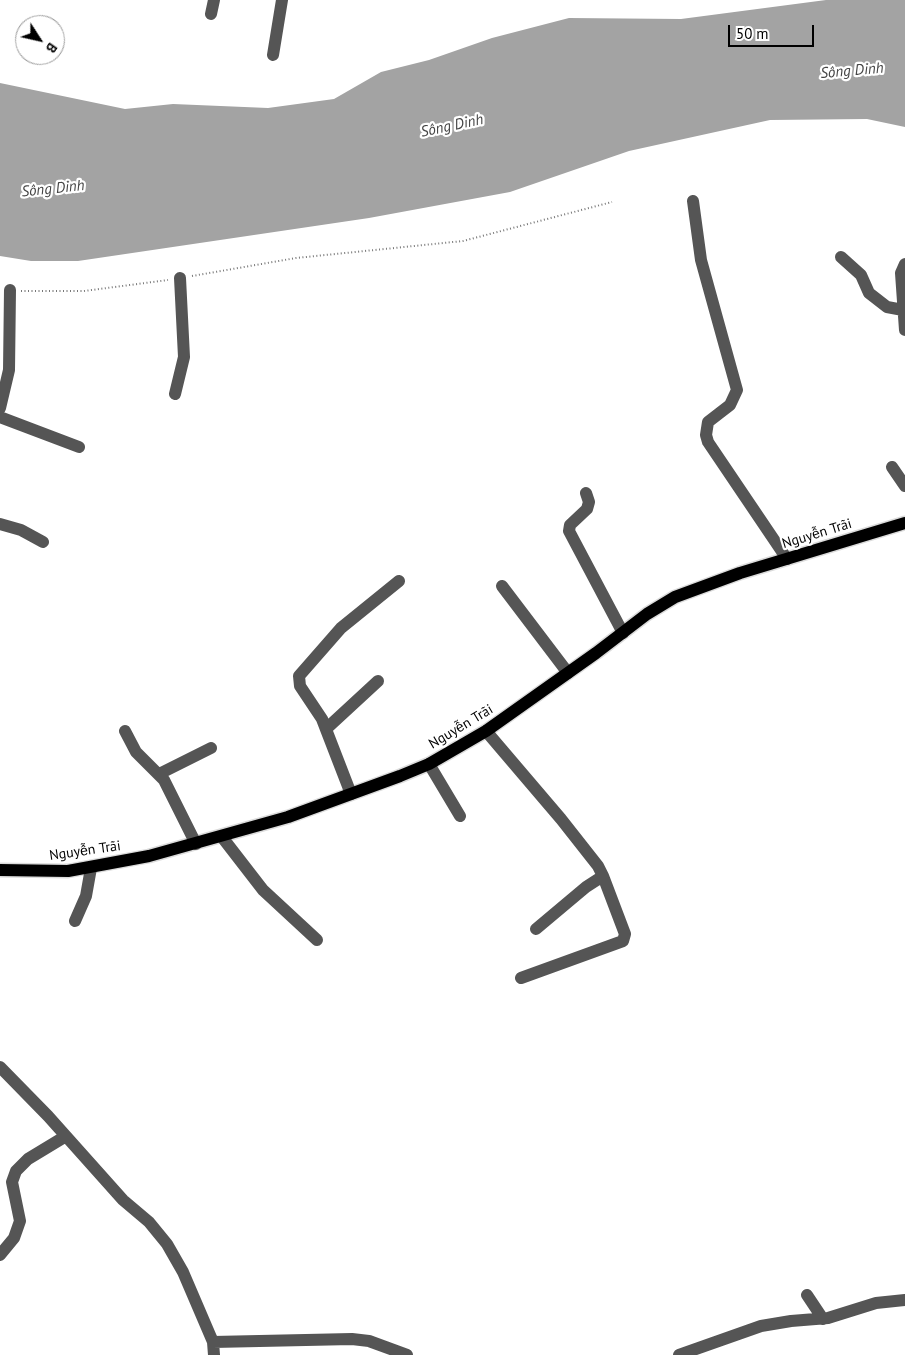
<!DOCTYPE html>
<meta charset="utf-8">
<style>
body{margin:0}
#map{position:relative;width:905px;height:1355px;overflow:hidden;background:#fff;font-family:"PT Sans",sans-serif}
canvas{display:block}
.north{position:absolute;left:15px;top:15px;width:50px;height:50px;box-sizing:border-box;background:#fff;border:1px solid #999;border-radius:50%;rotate:125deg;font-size:14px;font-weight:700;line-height:20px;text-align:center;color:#000}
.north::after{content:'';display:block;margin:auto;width:18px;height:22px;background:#000;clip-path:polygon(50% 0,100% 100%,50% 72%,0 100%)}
.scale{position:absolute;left:728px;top:25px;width:86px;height:22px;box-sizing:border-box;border:2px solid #000;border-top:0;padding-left:6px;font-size:15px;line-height:18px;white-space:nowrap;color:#000;-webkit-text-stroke:4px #fff;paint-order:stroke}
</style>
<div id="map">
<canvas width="905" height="1355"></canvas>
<div class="north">B</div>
<div class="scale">50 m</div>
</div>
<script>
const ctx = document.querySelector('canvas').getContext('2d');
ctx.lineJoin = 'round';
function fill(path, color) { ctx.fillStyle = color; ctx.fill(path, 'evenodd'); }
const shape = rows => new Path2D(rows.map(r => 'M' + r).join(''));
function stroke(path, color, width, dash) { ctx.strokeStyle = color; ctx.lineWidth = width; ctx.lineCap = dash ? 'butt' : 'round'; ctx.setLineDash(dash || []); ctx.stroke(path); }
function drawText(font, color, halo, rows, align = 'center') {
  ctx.font = font + ' "PT Sans",sans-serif'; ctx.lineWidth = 4.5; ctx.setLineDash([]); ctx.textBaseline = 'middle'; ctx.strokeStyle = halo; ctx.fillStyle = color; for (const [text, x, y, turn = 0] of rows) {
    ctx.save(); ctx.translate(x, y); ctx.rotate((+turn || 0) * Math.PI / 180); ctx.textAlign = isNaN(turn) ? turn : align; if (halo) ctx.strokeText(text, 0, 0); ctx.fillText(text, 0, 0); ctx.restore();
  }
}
fill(shape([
 [826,0,905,0,905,127,867,119,770,120,629,151,510,192,369,218,78,261,31,261,0,256,0,83,125,109,173,104,268,108,334,99,381,72,429,60,492,38,569,18,681,19]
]), '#a3a3a3');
const major = shape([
 [0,870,68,871,149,856,288,817,400,776,429,764,486,731,596,653,647,614,675,597,740,573,905,523]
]);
stroke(major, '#dbdbdb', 15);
stroke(shape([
 [192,276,296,258,463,241,612,202],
 [21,291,84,291,168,280]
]), '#777', 2, [1, 2.5]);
stroke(shape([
 [211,14,214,0],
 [273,55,282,0],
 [693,201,701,260,737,390,730,405,708,422,706,435,708,442,787,559],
 [841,257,861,275,869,293,887,307,903,310],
 [905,264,901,273,905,330],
 [175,394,184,357,180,278],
 [0,408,9,370,10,290],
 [0,417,79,447],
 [892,467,905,486],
 [586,493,589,502,587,509,570,525,569,531,623,633],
 [0,524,21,530,43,542],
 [502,586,568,673],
 [326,729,378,681],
 [125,731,136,752,164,780,196,844],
 [486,731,561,819,598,866,603,876,586,887,536,929],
 [429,764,460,816],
 [159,774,211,748],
 [351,794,322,719,300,686,299,676,341,628,399,581],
 [222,837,263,890,317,940],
 [75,921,86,896,91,868],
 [521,978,623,941,625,934,603,876],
 [0,1067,48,1116,123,1200,149,1222,167,1244,183,1272,213,1342,214,1355],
 [0,1255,14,1238,20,1221,12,1182,16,1171,28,1159,66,1136],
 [807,1295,823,1319],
 [213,1342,352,1339,369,1341,407,1355],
 [679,1355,761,1326,791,1321,828,1318,876,1303,905,1300]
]), '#555', 12);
stroke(major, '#000', 12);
drawText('14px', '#000', '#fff', [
 ["Nguyễn Trãi",817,534,-17],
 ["Nguyễn Trãi",461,727,-31],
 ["Nguyễn Trãi",85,851,-8]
]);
drawText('italic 15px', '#444', '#fff', [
 ["Sông Dinh",852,71,-5],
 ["Sông Dinh",452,126,-12],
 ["Sông Dinh",53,189,-6]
]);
</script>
